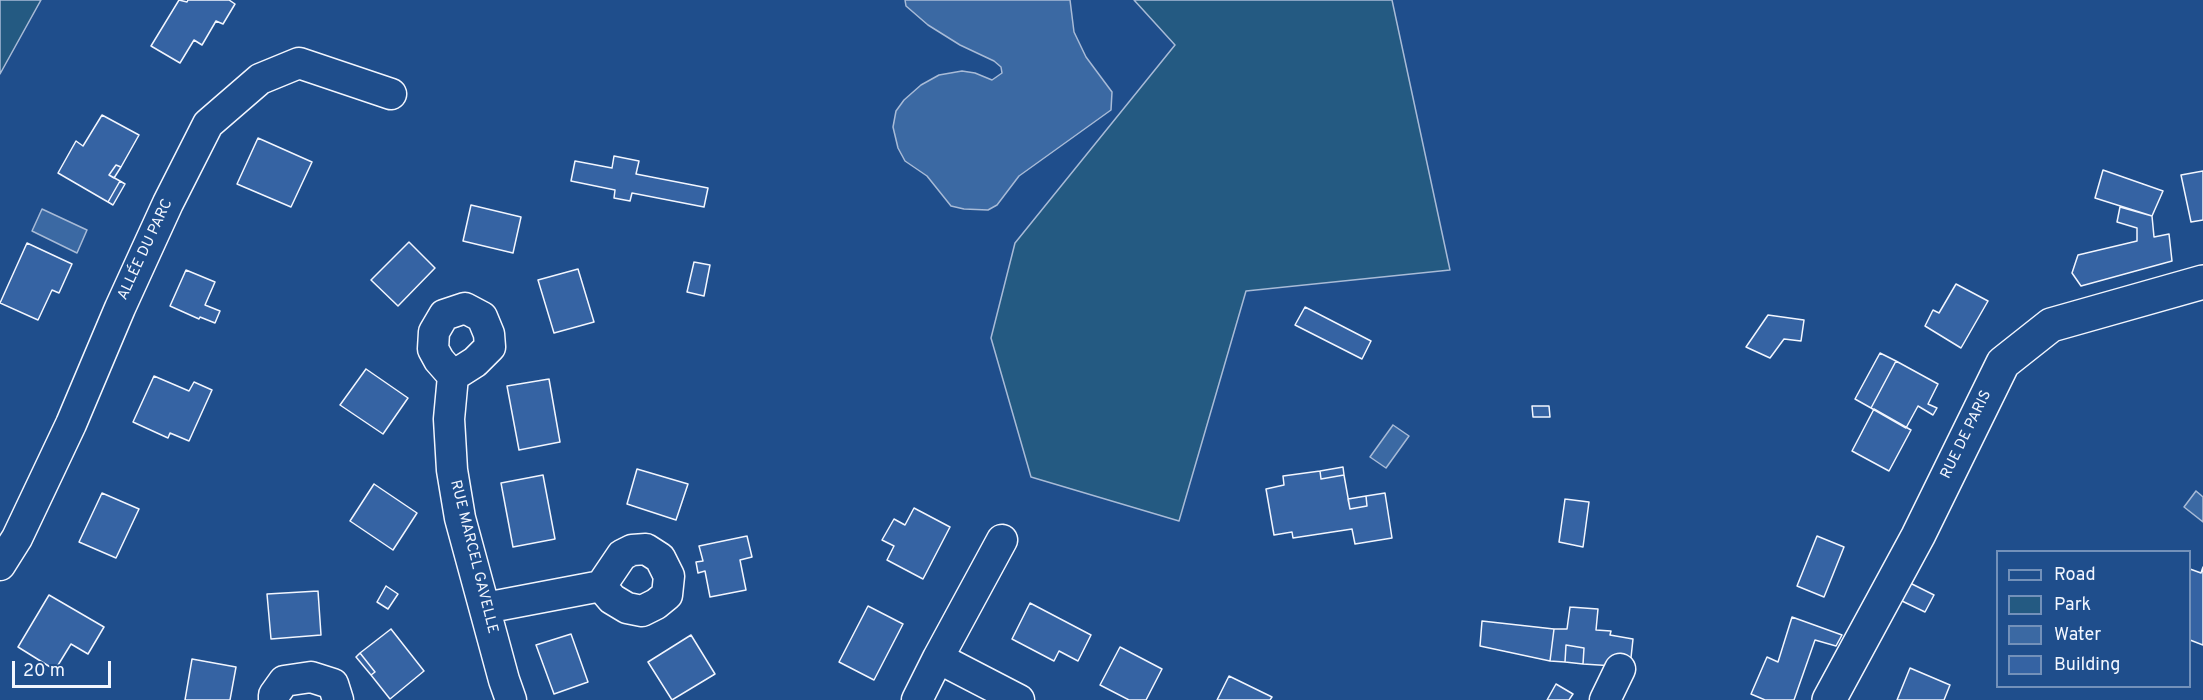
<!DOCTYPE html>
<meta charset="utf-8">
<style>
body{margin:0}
#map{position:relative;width:2203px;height:700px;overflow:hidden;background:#1f4e8c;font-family:Overpass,sans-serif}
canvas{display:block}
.legend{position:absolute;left:1996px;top:550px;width:195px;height:138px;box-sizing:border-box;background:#1f4e8c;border:2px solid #7391ba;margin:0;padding:8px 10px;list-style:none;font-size:18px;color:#f2f6ff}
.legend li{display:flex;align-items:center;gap:12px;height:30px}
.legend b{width:30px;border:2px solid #7391ba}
.scale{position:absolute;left:12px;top:661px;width:99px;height:27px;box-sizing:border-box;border:3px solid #f2f6ff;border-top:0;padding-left:8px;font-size:18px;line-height:21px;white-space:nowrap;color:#f2f6ff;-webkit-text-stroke:4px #1f4e8c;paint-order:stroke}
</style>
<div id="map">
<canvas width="2203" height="700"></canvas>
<ul class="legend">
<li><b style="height:8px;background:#1f4e8c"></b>Road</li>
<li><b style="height:16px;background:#245a82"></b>Park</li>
<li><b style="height:16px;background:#3b69a3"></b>Water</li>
<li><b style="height:16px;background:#3563a3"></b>Building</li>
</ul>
<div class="scale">20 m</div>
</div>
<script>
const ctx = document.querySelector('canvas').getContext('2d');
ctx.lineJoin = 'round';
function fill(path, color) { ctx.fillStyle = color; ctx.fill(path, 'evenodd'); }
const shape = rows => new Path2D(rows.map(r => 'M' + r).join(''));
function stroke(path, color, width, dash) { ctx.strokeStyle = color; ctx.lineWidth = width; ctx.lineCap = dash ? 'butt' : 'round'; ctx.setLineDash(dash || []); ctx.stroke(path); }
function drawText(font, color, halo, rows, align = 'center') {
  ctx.font = font + ' Overpass,sans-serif'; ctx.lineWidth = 4.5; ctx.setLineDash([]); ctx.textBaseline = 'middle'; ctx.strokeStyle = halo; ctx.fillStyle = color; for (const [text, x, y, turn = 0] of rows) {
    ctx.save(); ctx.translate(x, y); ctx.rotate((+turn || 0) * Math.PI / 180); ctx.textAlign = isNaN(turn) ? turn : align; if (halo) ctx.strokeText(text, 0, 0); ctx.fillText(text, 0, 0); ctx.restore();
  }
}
const green = shape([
 [0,0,41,0,0,74,0,0],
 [1134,0,1392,0,1450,270,1246,291,1179,521,1031,477,991,338,1015,243,1175,45,1134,0]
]);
fill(green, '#245a82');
stroke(green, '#a8bbd7', 1.5);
const water = shape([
 [905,0,1070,0,1074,32,1086,57,1112,92,1111,110,1019,176,997,205,988,210,964,209,951,206,927,176,905,161,898,148,893,127,896,111,904,100,921,85,939,75,962,71,975,73,992,80,1002,73,1001,67,994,61,960,45,928,25,906,6,905,0],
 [42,209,87,230,77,253,32,231,42,209],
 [1393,425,1409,436,1386,468,1370,457,1393,425],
 [2196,491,2203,497,2203,522,2184,507,2196,491]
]);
fill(water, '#3b69a3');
stroke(water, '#a8bbd7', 1.5);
const building = shape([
 [179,0,187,2,188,0,229,0,235,4,223,24,216,21,202,45,194,40,180,63,151,46,179,0],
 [102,115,139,135,121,167,116,165,109,175,120,181,108,202,58,173,76,141,83,146,102,115],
 [258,138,312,162,291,207,237,184,258,138],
 [614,156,639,161,636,174,708,188,704,207,632,193,630,201,614,198,615,190,571,181,575,161,612,168,614,156],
 [116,165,121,167,114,178,109,175,116,165],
 [2103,170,2163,191,2152,216,2095,198,2103,170],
 [2203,171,2203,220,2191,222,2181,175,2203,171],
 [120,181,125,184,113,205,108,202,120,181],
 [471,205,521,217,513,253,463,241,471,205],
 [2120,207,2152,216,2154,237,2169,234,2172,261,2081,286,2072,273,2078,255,2137,241,2137,228,2117,222,2120,207],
 [409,242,435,268,398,306,371,280,409,242],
 [27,243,72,264,59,293,52,290,38,320,0,303,27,243],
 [694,262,710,265,704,296,687,292,694,262],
 [578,269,594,322,554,333,538,280,578,269],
 [186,270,215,282,205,305,220,311,215,323,200,317,199,319,170,306,186,270],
 [1956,284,1988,301,1961,348,1925,326,1933,310,1939,313,1956,284],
 [1305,307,1371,341,1362,359,1295,325,1305,307],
 [1768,315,1804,320,1801,341,1784,339,1770,358,1746,347,1768,315],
 [1880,353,1896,361,1871,408,1855,399,1880,353],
 [1896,361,1938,384,1928,404,1937,408,1933,415,1918,406,1906,428,1871,408,1896,361],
 [366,369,408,398,383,434,340,405,366,369],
 [154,376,189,391,194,382,212,390,189,441,170,433,168,438,133,422,154,376],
 [549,379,560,442,519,450,507,386,549,379],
 [1532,406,1549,406,1550,417,1533,417,1532,406],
 [1874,409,1911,430,1889,471,1852,451,1874,409],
 [1343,467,1344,475,1321,479,1320,471,1343,467],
 [637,469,688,484,676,520,627,504,637,469],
 [1320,471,1321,479,1344,475,1350,509,1367,506,1366,496,1385,493,1392,538,1355,544,1352,529,1293,538,1292,532,1274,535,1266,489,1284,485,1283,476,1320,471],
 [543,475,555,539,513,547,501,483,543,475],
 [374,484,417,513,393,550,350,521,374,484],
 [102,493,139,509,116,558,79,542,102,493],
 [1366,496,1367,506,1350,509,1348,499,1366,496],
 [1565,499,1589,502,1583,547,1559,542,1565,499],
 [914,508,950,527,923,579,887,560,894,546,882,540,894,519,905,525,914,508],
 [747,536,752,557,740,560,746,590,710,597,705,571,698,573,696,562,703,561,699,546,747,536],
 [1817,536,1844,547,1824,597,1797,586,1817,536],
 [2203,567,2203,645,2190,640,2190,569,2201,573,2203,567],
 [1910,583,1934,595,1925,612,1902,601,1910,583],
 [386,586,398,594,388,609,377,602,386,586],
 [318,591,321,635,271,639,267,594,318,591],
 [49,595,104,627,88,654,71,644,55,670,18,647,49,595],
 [1030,603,1091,635,1078,661,1059,651,1054,661,1012,639,1030,603],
 [868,606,903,624,874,680,839,662,868,606],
 [1570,607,1598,609,1596,630,1611,631,1610,635,1633,639,1630,667,1583,664,1584,648,1566,645,1565,662,1550,661,1554,629,1567,629,1570,607],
 [1792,617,1842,635,1836,646,1815,640,1794,700,1765,700,1751,694,1767,657,1778,662,1792,617],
 [1482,621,1554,629,1550,661,1480,646,1482,621],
 [391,629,424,671,390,699,371,675,375,672,360,653,391,629],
 [571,634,588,682,554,694,536,645,571,634],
 [691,635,715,674,672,700,648,662,691,635],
 [1566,645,1584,648,1583,664,1565,662,1566,645],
 [1120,647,1162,669,1146,700,1129,700,1100,685,1120,647],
 [360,653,375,672,371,675,356,657,360,653],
 [192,659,236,667,230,700,185,700,192,659],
 [1910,668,1950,685,1944,700,1897,700,1910,668],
 [1229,676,1272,697,1270,700,1217,700,1229,676],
 [1556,684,1573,694,1569,700,1547,700,1556,684]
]);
fill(building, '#3563a3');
stroke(building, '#f2f6ff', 1.5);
const minor = shape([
 [453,376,475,362,490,347,489,334,482,317,465,308,444,315,434,332,433,349,439,360,453,376,449,419,452,470,460,518,504,680,511,700],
 [0,565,17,538,71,424,120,308,168,203,208,124,260,79,299,63,391,94],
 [485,608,601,586,612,599,627,608,642,611,656,604,667,595,669,576,660,558,646,549,632,550,622,555,601,586],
 [938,658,1002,540],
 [274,700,274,695,284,681,311,677,333,684,338,700],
 [917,700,938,658,1019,700],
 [1605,700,1620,669]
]);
const tertiary = shape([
 [1829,700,1918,536,2003,363,2051,325,2203,282]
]);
stroke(minor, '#f2f6ff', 33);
stroke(tertiary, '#f2f6ff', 36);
stroke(minor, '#1f4e8c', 30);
stroke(tertiary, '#1f4e8c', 33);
drawText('15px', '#f2f6ff', '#1f4e8c', [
 ["ALLÉE DU PARC",146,250,-65],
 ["RUE DE PARIS",1967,435,-64],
 ["RUE MARCEL GAVELLE",473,557,76]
]);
</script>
